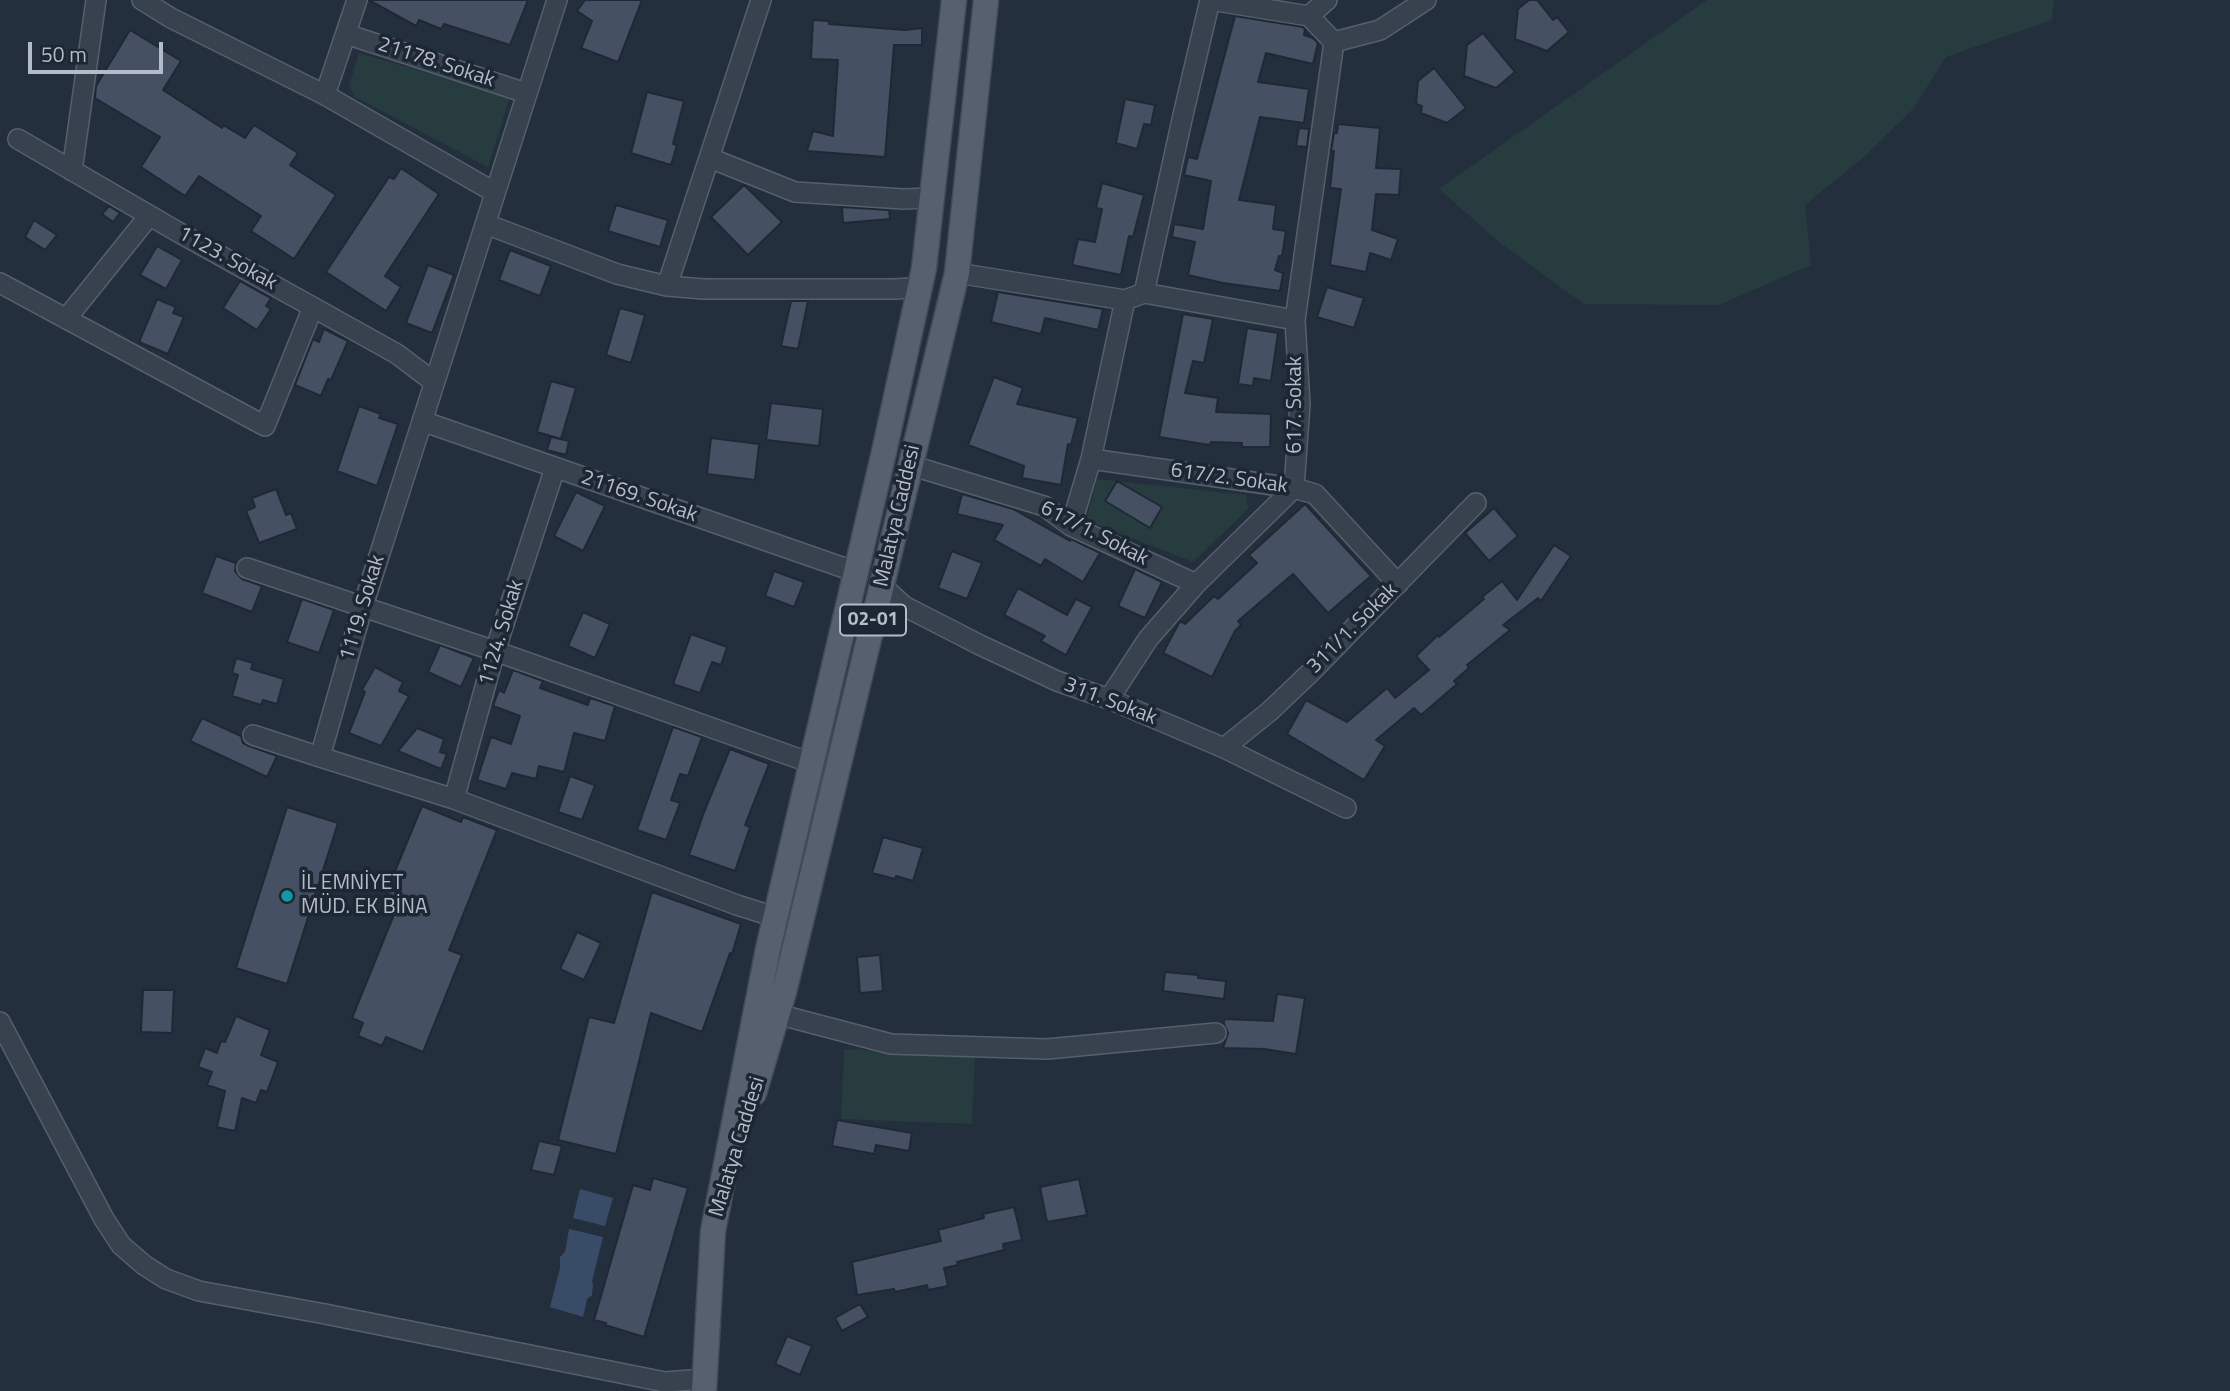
<!DOCTYPE html>
<meta charset="utf-8">
<style>
body{margin:0}
#map{position:relative;width:2230px;height:1391px;overflow:hidden;background:#242f3e;font-family:"Titillium Web",sans-serif}
canvas{display:block}
.scale{position:absolute;left:28px;top:42px;width:135px;height:32px;box-sizing:border-box;border:4px solid #b4bcc9;border-top:0;padding-left:9px;font-size:21px;line-height:24px;white-space:nowrap;color:#b4bcc9;-webkit-text-stroke:5px #1d2633;paint-order:stroke}
</style>
<div id="map">
<canvas width="2230" height="1391"></canvas>
<div class="scale">50 m</div>
</div>
<script>
const ctx = document.querySelector('canvas').getContext('2d');
ctx.lineJoin = 'round';
function fill(path, color) { ctx.fillStyle = color; ctx.fill(path, 'evenodd'); }
const shape = rows => new Path2D(rows.map(r => 'M' + r).join(''));
function stroke(path, color, width, dash) { ctx.strokeStyle = color; ctx.lineWidth = width; ctx.lineCap = dash ? 'butt' : 'round'; ctx.setLineDash(dash || []); ctx.stroke(path); }
function drawText(font, color, halo, rows, align = 'center') {
  ctx.font = font + ' "Titillium Web",sans-serif'; ctx.lineWidth = 7; ctx.setLineDash([]); ctx.textBaseline = 'middle'; ctx.strokeStyle = halo; ctx.fillStyle = color; for (const [text, x, y, turn = 0] of rows) {
    ctx.save(); ctx.translate(x, y); ctx.rotate((+turn || 0) * Math.PI / 180); ctx.textAlign = isNaN(turn) ? turn : align; if (halo) ctx.strokeText(text, 0, 0); ctx.fillText(text, 0, 0); ctx.restore();
  }
}
fill(shape([
 [1707,0,2054,0,2052,20,1946,57,1913,109,1864,157,1805,205,1811,265,1719,305,1584,304,1500,243,1439,189],
 [359,53,510,97,488,167,355,97,349,86],
 [1097,479,1246,495,1248,509,1193,562,1086,520],
 [844,1049,975,1054,972,1124,841,1119]
]), '#263c3f');
fill(shape([
 [580,1189,613,1198,605,1226,573,1218],
 [569,1229,603,1237,592,1281,593,1285,592,1295,587,1299,583,1317,550,1307,560,1268,560,1257,565,1252]
]), '#394c67');
const building = shape([
 [369,0,528,0,510,45,444,24,441,29,419,20,416,26,369,0],
 [585,0,642,0,618,62,581,48,592,21,577,11,585,0],
 [1529,0,1537,0,1553,20,1557,17,1569,32,1547,51,1515,39,1518,9,1529,0],
 [1235,16,1303,27,1305,30,1304,35,1313,38,1318,43,1313,64,1266,53,1258,82,1309,89,1304,123,1260,117,1239,200,1276,205,1273,229,1286,231,1282,256,1279,256,1275,270,1283,273,1280,291,1223,283,1188,275,1195,242,1172,237,1174,224,1203,229,1211,181,1184,175,1188,157,1197,159,1235,16],
 [813,20,829,21,829,24,905,30,922,28,922,45,894,45,885,157,807,151,813,131,833,136,838,60,811,59,813,20],
 [130,30,181,61,163,90,222,128,223,125,245,138,254,125,298,153,290,165,336,195,294,259,251,231,261,216,199,176,185,196,141,167,160,137,95,98,96,86,130,30],
 [1483,33,1515,72,1496,88,1464,76,1467,45,1483,33],
 [1434,68,1466,108,1447,123,1421,113,1422,106,1416,104,1418,81,1434,68],
 [647,92,684,101,673,144,677,145,671,165,631,153,647,92],
 [1125,99,1155,105,1151,125,1144,124,1137,149,1116,143,1125,99],
 [1338,124,1380,128,1376,168,1401,169,1399,195,1376,194,1372,230,1398,239,1391,260,1370,253,1366,272,1330,265,1341,189,1330,188,1334,151,1331,151,1334,133,1337,133,1338,124],
 [1299,128,1309,129,1307,147,1296,146,1299,128],
 [401,168,439,194,385,276,401,287,386,311,326,272,389,177,394,179,401,168],
 [1102,183,1144,195,1133,237,1129,236,1121,275,1072,265,1078,239,1095,242,1102,209,1096,208,1102,183],
 [744,185,782,222,748,255,711,217,744,185],
 [616,205,668,220,660,247,608,231,616,205],
 [109,206,120,213,113,222,102,214,109,206],
 [842,207,889,210,890,219,843,223,842,207],
 [34,220,57,235,45,250,25,237,34,220],
 [157,246,182,260,166,289,140,275,157,246],
 [510,250,551,266,540,296,499,280,510,250],
 [428,265,454,275,432,333,406,323,428,265],
 [240,281,271,298,266,306,271,309,257,330,223,308,240,281],
 [1327,287,1364,298,1354,328,1317,317,1327,287],
 [998,292,1103,309,1098,330,1045,318,1041,334,991,322,998,292],
 [157,299,176,307,173,313,184,317,168,354,139,342,157,299],
 [791,301,808,301,798,349,781,346,791,301],
 [620,308,645,315,631,363,606,355,620,308],
 [1183,314,1213,319,1204,363,1193,361,1185,393,1218,398,1216,412,1271,414,1270,447,1242,447,1242,443,1211,442,1210,445,1159,437,1183,314],
 [1247,328,1278,333,1271,381,1254,378,1253,386,1238,384,1247,328],
 [324,329,348,341,331,380,328,379,321,396,295,385,313,339,319,342,324,329],
 [994,377,1023,388,1017,404,1078,418,1071,445,1068,444,1061,485,1022,478,1024,466,968,445,994,377],
 [551,381,576,388,561,439,537,432,551,381],
 [771,403,823,409,819,446,766,440,771,403],
 [359,406,381,414,379,418,398,424,377,486,337,471,359,406],
 [551,437,569,441,566,455,547,450,551,437],
 [711,438,759,444,755,480,707,474,711,438],
 [1117,481,1162,507,1150,528,1105,501,1117,481],
 [276,489,286,515,291,513,297,529,259,543,246,511,255,507,252,498,276,489],
 [576,492,605,506,583,551,554,536,576,492],
 [962,494,1013,509,1070,541,1071,539,1100,553,1083,582,1045,559,1041,566,994,540,1003,525,957,514,962,494],
 [1305,504,1371,576,1328,613,1293,574,1238,621,1241,625,1235,631,1212,677,1163,653,1180,621,1185,624,1214,596,1218,599,1257,563,1249,555,1305,504],
 [1494,508,1518,536,1489,561,1465,533,1494,508],
 [1554,545,1571,556,1541,601,1538,598,1503,625,1510,630,1467,665,1469,668,1454,681,1457,684,1421,715,1414,708,1376,740,1385,746,1364,780,1287,734,1306,700,1347,722,1387,688,1395,698,1429,670,1416,656,1438,635,1439,637,1484,599,1482,597,1502,581,1517,600,1554,545],
 [952,551,982,563,967,599,938,588,952,551],
 [216,556,236,563,235,571,242,579,262,586,252,612,202,593,216,556],
 [1135,569,1162,582,1145,618,1118,606,1135,569],
 [774,571,804,582,794,607,765,596,774,571],
 [1018,588,1067,615,1076,599,1092,607,1066,655,1041,641,1045,636,1004,615,1018,588],
 [302,599,334,610,319,653,287,642,302,599],
 [583,612,610,624,595,658,568,646,583,612],
 [691,634,727,647,721,665,712,662,700,693,673,684,691,634],
 [440,645,474,658,461,687,428,672,440,645],
 [236,658,253,663,251,669,284,679,277,704,263,700,261,705,232,696,238,675,232,673,236,658],
 [375,667,403,682,399,691,409,696,381,746,349,733,365,692,362,690,375,667],
 [513,670,543,681,540,688,588,705,590,698,615,706,605,741,574,733,564,772,539,766,536,779,512,773,506,789,477,780,491,737,511,744,520,716,493,706,499,690,504,693,513,670],
 [202,718,241,736,243,743,249,746,277,756,267,777,190,741,202,718],
 [673,727,702,737,688,776,680,774,671,800,680,803,666,840,637,830,673,727],
 [417,728,444,739,440,752,447,754,441,769,398,751,417,728],
 [730,749,769,764,745,825,750,827,735,871,689,855,704,812,730,749],
 [570,776,595,785,582,820,558,812,570,776],
 [422,806,461,822,463,817,497,830,449,950,462,955,423,1052,386,1037,382,1046,358,1036,363,1023,352,1018,395,912,392,911,398,898,386,893,422,806],
 [287,807,338,823,287,984,236,968,287,807],
 [883,837,923,848,913,881,896,876,895,879,872,873,883,837],
 [652,892,741,924,732,954,730,953,702,1032,651,1013,616,1154,558,1140,589,1017,614,1023,652,892],
 [577,932,601,943,584,980,560,969,577,932],
 [880,955,883,991,860,993,857,957,880,955],
 [1165,972,1198,975,1198,978,1226,981,1224,999,1163,991,1165,972],
 [143,990,174,990,172,1033,141,1032,143,990],
 [1277,994,1305,998,1296,1054,1264,1049,1223,1048,1228,1033,1224,1024,1224,1019,1273,1021,1277,994],
 [236,1016,270,1030,261,1055,278,1062,267,1092,261,1090,256,1103,242,1098,235,1131,217,1127,225,1091,207,1085,212,1072,198,1067,205,1048,217,1053,221,1041,225,1042,236,1016],
 [837,1120,912,1133,909,1151,876,1145,874,1154,832,1146,837,1120],
 [539,1141,562,1146,554,1175,531,1170,539,1141],
 [653,1178,688,1188,644,1337,605,1325,606,1323,594,1320,633,1185,650,1190,653,1178],
 [1079,1179,1087,1215,1047,1222,1040,1187,1079,1179],
 [1014,1207,1022,1240,1003,1244,1004,1250,957,1262,958,1265,944,1268,948,1286,928,1290,927,1285,895,1292,894,1289,857,1295,852,1262,941,1241,938,1230,984,1218,983,1214,1014,1207],
 [860,1304,868,1317,842,1331,835,1318,860,1304],
 [787,1336,812,1346,800,1375,775,1364,787,1336]
]);
fill(building, '#455162');
stroke(building, '#1f2835', 2);
const minor = shape([
 [142,0,171,18,325,95,494,192],
 [557,0,363,606,320,757,454,799,737,905,775,917],
 [1210,0,1309,16,1334,42,1380,30,1426,0],
 [1309,16,1327,0],
 [346,34,526,93],
 [325,95,357,0],
 [18,139,178,232,397,354,434,382],
 [710,158,795,192,903,199,932,198],
 [72,171,96,0],
 [486,224,617,274,667,286,704,289,896,289,920,287],
 [957,273,1125,300,1144,293,1295,320],
 [0,283,265,426,313,307],
 [667,286,761,0],
 [1144,293,1183,115,1210,0],
 [66,319,149,216],
 [422,421,856,572],
 [1091,459,1125,300],
 [910,465,1044,506,1071,526,1196,584],
 [1071,526,1091,459,1294,488,1315,494,1398,584],
 [247,568,495,651,811,763],
 [882,586,904,606,980,645,1057,681,1109,699,1224,748,1346,808],
 [1109,699,1148,639,1196,584,1294,488,1300,404,1295,320,1334,42],
 [253,735,320,757],
 [1224,748,1270,711,1313,670,1476,503],
 [454,799,495,651,555,468],
 [777,1014,891,1044,1047,1049,1216,1033],
 [0,1022,104,1219,121,1245,144,1265,166,1279,199,1291,325,1314,665,1382,704,1379]
]);
const major = shape([
 [754,1093,784,992,957,273,986,0],
 [704,1391,713,1231,768,949,884,452,924,268,954,0]
]);
stroke(minor, '#565f6c', 22);
stroke(major, '#414a57', 27);
stroke(minor, '#38414e', 19);
stroke(major, '#56606e', 24);
for (const [x, y, r, color] of [
 [287,896,7,"#0f9aa8"]
]) { const dot = new Path2D(); dot.arc(x, y, r, 0, 2 * Math.PI); ctx.fillStyle = color; ctx.fill(dot); stroke(dot, '#1d2633', 2.5); }
for (const [x, y, w] of [
 [873,620,66]
]) { const box = new Path2D(); box.roundRect(x - w / 2, y - 15.5, w, 31, 5); ctx.fillStyle = '#1d2633'; ctx.fill(box); stroke(box, '#b4bcc9', 2); }
drawText('bold 19px', '#b4bcc9', null, [
 ["02-01",873,620]
]);
drawText('21px', '#b4bcc9', '#1d2633', [
 ["21178. Sokak",436,63,18],
 ["1123. Sokak",227,259,29],
 ["617. Sokak",1296,405,-90],
 ["617/2. Sokak",1229,479,8],
 ["21169. Sokak",639,497,19],
 ["Malatya Caddesi",898,516,-77],
 ["617/1. Sokak",1094,534,27],
 ["1119. Sokak",363,608,-73],
 ["311/1. Sokak",1353,629,-45],
 ["1124. Sokak",502,633,-73],
 ["311. Sokak",1110,702,21],
 ["Malatya Caddesi",738,1147,-73]
]);
drawText('21px', '#b4bcc9', '#1d2633', [
 ["İL EMNİYET",301,884],
 ["MÜD. EK BİNA",301,908]
], 'left');
</script>
